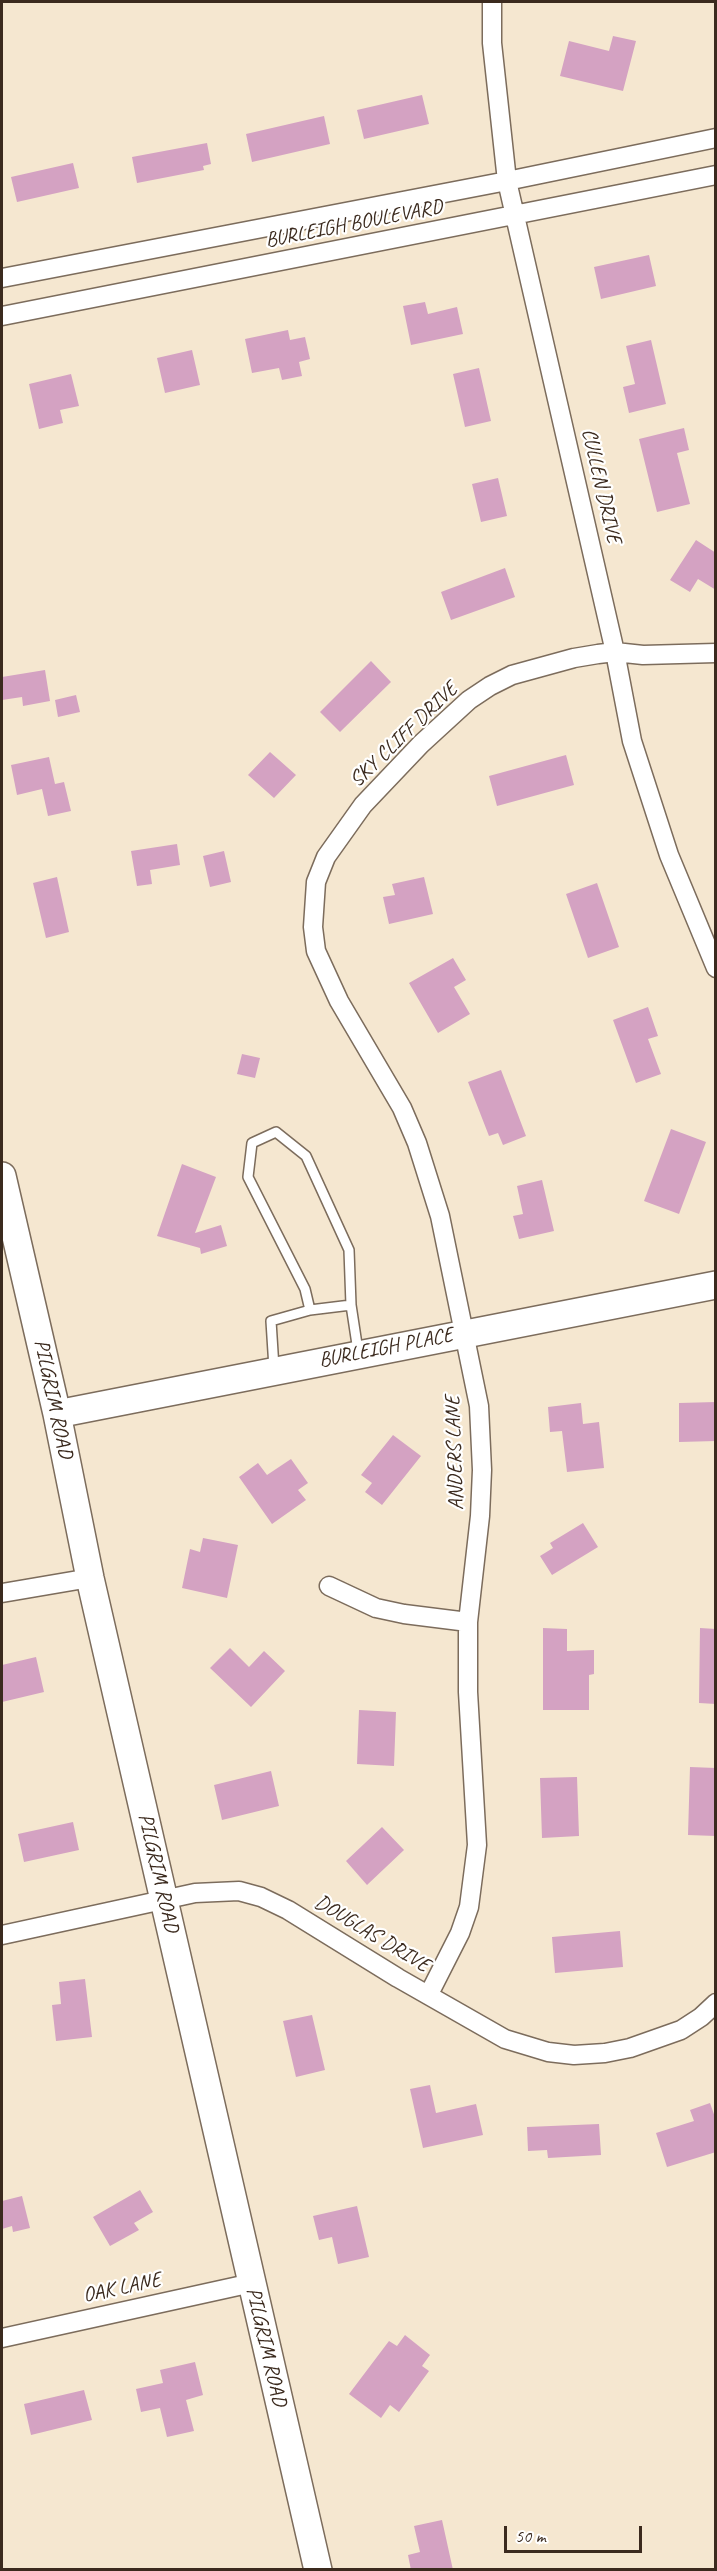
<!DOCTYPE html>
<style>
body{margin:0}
#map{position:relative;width:717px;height:2571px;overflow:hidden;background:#f5e7d0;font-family:Caveat,sans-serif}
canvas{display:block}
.frame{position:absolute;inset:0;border:3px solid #3b2a1e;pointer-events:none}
.scale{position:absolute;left:504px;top:2526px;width:138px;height:27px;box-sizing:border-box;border:3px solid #3b2a1e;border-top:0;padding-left:8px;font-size:18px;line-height:21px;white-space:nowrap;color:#3b2a1e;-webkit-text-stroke:4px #fff;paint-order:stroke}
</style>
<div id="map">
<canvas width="717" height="2571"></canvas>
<div class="frame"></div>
<div class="scale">50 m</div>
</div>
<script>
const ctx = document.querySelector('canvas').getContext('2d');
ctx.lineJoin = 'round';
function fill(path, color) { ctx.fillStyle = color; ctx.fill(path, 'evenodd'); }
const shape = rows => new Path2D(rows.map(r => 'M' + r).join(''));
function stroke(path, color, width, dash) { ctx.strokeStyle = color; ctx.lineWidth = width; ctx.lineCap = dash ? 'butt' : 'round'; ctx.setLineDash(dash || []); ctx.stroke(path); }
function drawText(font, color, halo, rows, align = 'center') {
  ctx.font = font + ' Caveat,sans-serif'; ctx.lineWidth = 4.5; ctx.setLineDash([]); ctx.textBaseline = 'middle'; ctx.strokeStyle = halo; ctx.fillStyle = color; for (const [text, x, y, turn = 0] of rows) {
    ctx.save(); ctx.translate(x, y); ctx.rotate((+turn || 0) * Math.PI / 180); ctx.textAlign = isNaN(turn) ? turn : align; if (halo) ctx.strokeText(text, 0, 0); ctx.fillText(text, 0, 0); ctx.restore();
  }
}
fill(shape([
 [613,36,636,41,623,91,560,76,569,41,609,51],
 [422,95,429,124,364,139,357,110],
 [324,116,330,144,252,162,246,134],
 [207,143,211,164,203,166,204,170,137,183,132,157],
 [73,163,79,188,17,202,11,177],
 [649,255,656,286,601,299,594,267],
 [425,302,428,314,457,307,463,334,411,345,403,306],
 [288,330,290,340,305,337,310,359,299,362,302,376,282,380,279,368,252,373,245,339],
 [651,340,666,404,629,413,623,387,635,384,626,346],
 [192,350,200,385,165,393,157,358],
 [479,368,491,421,465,427,453,374],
 [71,374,79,406,60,410,63,423,39,429,29,384],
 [684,428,689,450,677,453,690,504,657,512,639,439],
 [498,478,507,516,481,522,472,484],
 [696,540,716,553,716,590,698,579,690,592,670,580],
 [505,568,515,597,451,620,441,592],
 [371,661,391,682,340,732,320,712],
 [45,670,50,701,23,706,22,697,2,700,2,677],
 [76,695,80,712,58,717,55,700],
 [270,752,296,775,274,798,248,775],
 [566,755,574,785,497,806,489,776],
 [49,757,55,784,64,782,71,811,48,816,42,789,17,795,11,765],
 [177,844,180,865,150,870,152,884,137,886,131,851],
 [224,851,231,882,210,887,203,856],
 [57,877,69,932,46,938,33,883],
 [424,877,433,914,389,924,383,897,395,895,392,884],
 [597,883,619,947,588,958,566,894],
 [453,958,466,980,454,987,470,1014,438,1033,409,983],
 [648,1007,658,1036,648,1039,661,1074,636,1083,613,1020],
 [242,1054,260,1058,255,1078,237,1074],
 [501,1070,526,1136,503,1145,498,1133,489,1136,468,1082],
 [671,1129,706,1142,679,1214,644,1201],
 [182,1164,216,1177,195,1233,221,1225,227,1246,201,1254,200,1248,157,1236],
 [542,1180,554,1231,519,1239,513,1216,523,1214,517,1186],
 [716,1402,716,1441,679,1442,679,1403],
 [581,1403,583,1424,599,1422,604,1468,567,1472,562,1431,550,1432,548,1407],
 [393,1435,421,1456,382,1505,365,1492,372,1483,361,1475],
 [291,1459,308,1483,298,1490,306,1500,272,1524,239,1477,258,1463,267,1475],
 [583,1523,598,1547,552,1575,540,1556,553,1548,550,1543],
 [203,1538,238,1545,227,1598,182,1588,190,1549,200,1552],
 [543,1628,567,1629,567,1651,594,1650,594,1674,589,1675,589,1710,543,1710],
 [700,1628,716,1629,716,1704,699,1703],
 [230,1648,249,1667,264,1651,285,1671,251,1707,210,1668],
 [36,1657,44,1692,2,1702,2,1665],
 [359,1710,396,1712,394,1766,357,1764],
 [690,1767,716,1768,716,1836,688,1835],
 [271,1771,279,1806,222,1820,214,1785],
 [577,1777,579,1836,542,1838,540,1778],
 [73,1822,79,1850,24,1862,18,1834],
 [382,1827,404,1850,367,1885,346,1861],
 [620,1931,623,1967,555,1973,552,1937],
 [85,1979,92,2037,56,2041,52,2005,61,2004,59,1982],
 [312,2015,325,2070,296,2077,283,2021],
 [430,2085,436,2113,476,2104,483,2135,423,2148,410,2089],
 [710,2103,716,2120,716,2152,667,2167,656,2133,694,2121,690,2110],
 [599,2124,601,2155,548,2158,547,2150,528,2151,527,2127],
 [140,2190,153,2212,134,2223,139,2230,110,2246,93,2217],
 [22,2196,30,2228,13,2232,12,2226,2,2229,2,2201],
 [357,2206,369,2257,338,2264,332,2237,319,2240,313,2216],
 [405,2335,430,2355,422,2366,429,2371,399,2412,390,2405,381,2418,349,2394,389,2341,397,2346],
 [195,2362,203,2395,186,2400,194,2431,167,2437,160,2408,141,2412,136,2389,163,2383,160,2370],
 [84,2390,92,2420,31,2435,24,2404],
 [442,2520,453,2570,411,2570,408,2555,420,2552,414,2526]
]), '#d4a2c2');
const lane = shape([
 [310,1310,351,1305],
 [274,1368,271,1321,310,1310,305,1289,248,1177,252,1143,276,1132,306,1156,349,1250,351,1305,358,1351]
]);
const street = shape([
 [492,2,492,43,507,181,615,652,632,741,669,855,716,968],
 [2,278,507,181,716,138],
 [2,316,716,175],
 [329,1586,376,1608,404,1614,468,1622],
 [2,1593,90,1578],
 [2,1935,195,1893,239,1891,261,1897,288,1910,398,1978,505,2039,548,2052,574,2055,605,2053,630,2048,681,2030,701,2017,716,2003],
 [429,1994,460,1933,469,1907,477,1845,468,1692,468,1622,480,1516,482,1470,479,1406,440,1216,417,1143,402,1108,339,1001,316,951,313,927,316,882,326,857,363,805,421,744,469,700,490,686,512,675,574,658,598,654,615,652,643,655,716,653],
 [2,2338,252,2283]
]);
const secondary = shape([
 [2,1176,57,1414,90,1578,318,2570],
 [57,1414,716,1285]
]);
stroke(lane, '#7c6c5c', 12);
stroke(street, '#7c6c5c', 21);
stroke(secondary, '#7c6c5c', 30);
stroke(lane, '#fff', 9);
stroke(street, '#fff', 18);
stroke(secondary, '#fff', 27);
drawText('21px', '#3b2a1e', '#fff', [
 ["BURLEIGH BOULEVARD",354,224,-11],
 ["CULLEN DRIVE",601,486,77],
 ["SKY CLIFF DRIVE",404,735,-44],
 ["BURLEIGH PLACE",386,1348,-11],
 ["PILGRIM ROAD",53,1399,78],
 ["ANDERS LANE",455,1453,-92],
 ["PILGRIM ROAD",158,1873,77],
 ["DOUGLAS DRIVE",372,1934,31],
 ["OAK LANE",122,2288,-12],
 ["PILGRIM ROAD",266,2347,77]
]);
</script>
